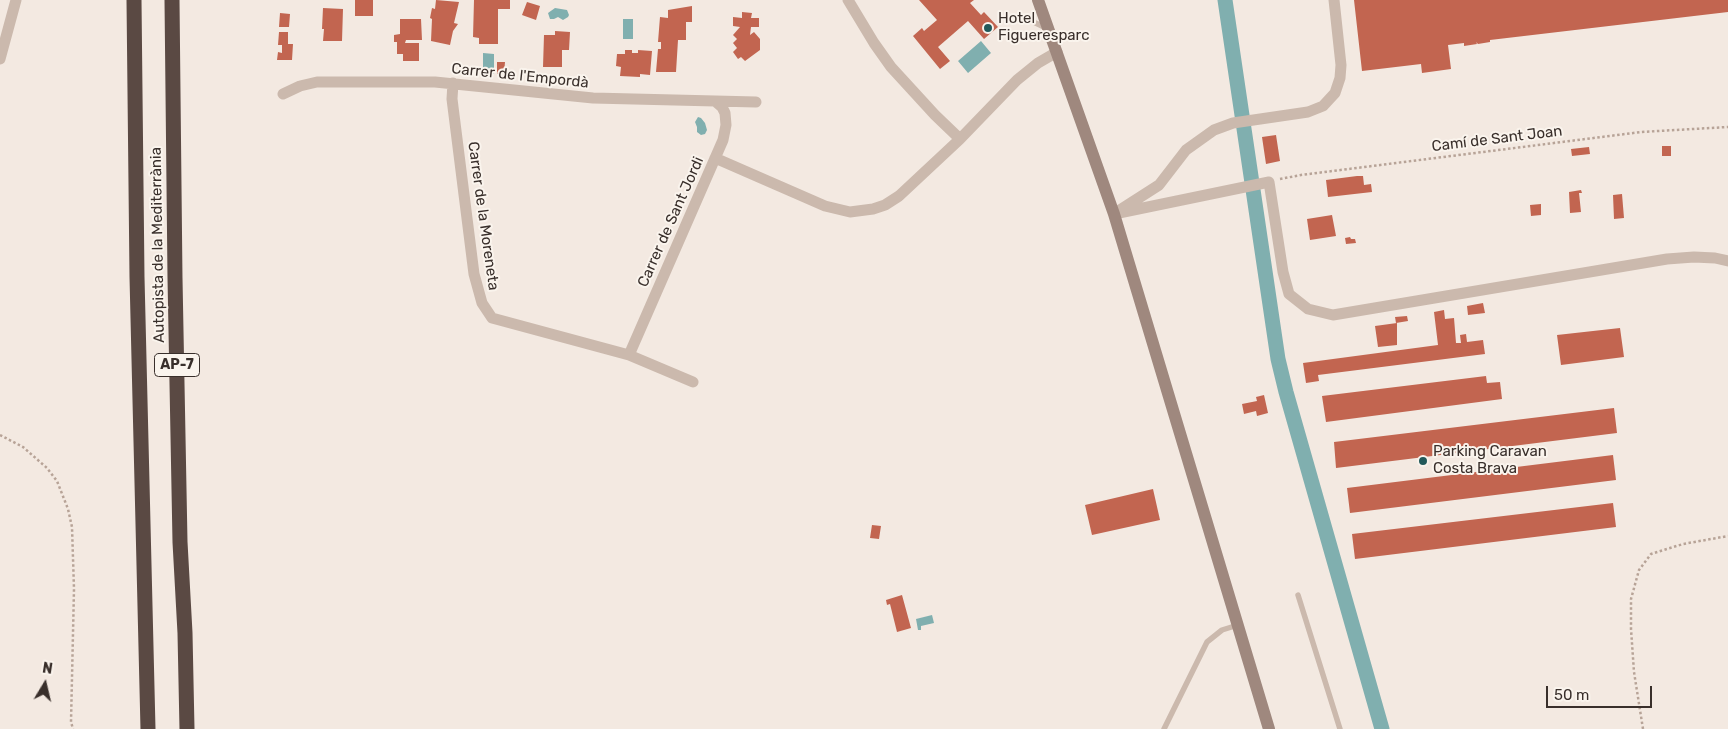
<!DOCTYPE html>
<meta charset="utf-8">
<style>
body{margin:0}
#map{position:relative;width:1728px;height:729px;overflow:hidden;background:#f3e9e1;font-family:Rubik,sans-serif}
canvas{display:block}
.north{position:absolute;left:20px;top:659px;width:50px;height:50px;-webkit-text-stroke:4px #faf4ed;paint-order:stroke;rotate:9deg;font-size:14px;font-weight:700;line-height:20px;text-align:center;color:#392f2b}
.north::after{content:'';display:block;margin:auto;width:18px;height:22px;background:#392f2b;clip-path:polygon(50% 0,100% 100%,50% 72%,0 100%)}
.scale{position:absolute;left:1546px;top:686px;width:106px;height:22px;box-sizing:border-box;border:2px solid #392f2b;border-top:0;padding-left:6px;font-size:15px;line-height:18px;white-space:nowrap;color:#392f2b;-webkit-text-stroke:4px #faf4ed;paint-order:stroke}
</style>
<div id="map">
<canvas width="1728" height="729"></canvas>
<div class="north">N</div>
<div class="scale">50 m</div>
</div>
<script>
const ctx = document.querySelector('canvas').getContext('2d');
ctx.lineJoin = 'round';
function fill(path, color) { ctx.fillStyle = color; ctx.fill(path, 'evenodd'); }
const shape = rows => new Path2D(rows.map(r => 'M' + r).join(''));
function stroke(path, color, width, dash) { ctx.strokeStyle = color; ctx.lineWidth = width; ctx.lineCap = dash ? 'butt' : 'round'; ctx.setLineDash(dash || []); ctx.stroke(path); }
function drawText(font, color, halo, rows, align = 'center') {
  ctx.font = font + ' Rubik,sans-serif'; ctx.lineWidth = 4; ctx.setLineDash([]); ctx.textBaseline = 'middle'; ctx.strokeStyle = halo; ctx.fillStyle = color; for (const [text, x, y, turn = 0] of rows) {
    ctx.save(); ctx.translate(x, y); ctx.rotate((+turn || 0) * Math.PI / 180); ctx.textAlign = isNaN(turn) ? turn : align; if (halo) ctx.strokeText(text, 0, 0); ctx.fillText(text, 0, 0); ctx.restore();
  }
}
fill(shape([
 [555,8,567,10,569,15,568,17,563,20,558,17,554,19,550,19,548,13],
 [623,19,633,19,633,39,623,39],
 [981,41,991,53,968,73,958,61],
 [483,53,494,54,494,74,483,73],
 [698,117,701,118,705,123,707,130,705,134,701,135,697,132,697,127,695,122],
 [932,615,934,623,921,626,921,630,918,630,916,619]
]), '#80afaf');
stroke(shape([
 [1225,0,1278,359,1286,392,1382,729]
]), '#80afaf', 15);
fill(shape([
 [355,0,373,0,373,16,355,16],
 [436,0,459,2,454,23,458,24,453,31,450,45,431,41,432,19,430,18,432,8,435,9],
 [474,0,510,0,510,9,498,9,498,44,479,44,479,38,473,37],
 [919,0,974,0,970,3,981,15,984,12,998,27,984,39,968,21,938,47,950,61,940,69,913,36,922,28,924,31,937,20],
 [1354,0,1728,0,1728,12,1490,40,1490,42,1478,44,1476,42,1477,44,1464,46,1464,43,1448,45,1451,69,1422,73,1421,64,1362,71],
 [527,2,540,6,536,20,522,15],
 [692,6,692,22,686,22,686,40,678,40,676,72,656,72,658,49,661,49,661,42,658,42,660,17,668,18,668,10],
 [323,8,343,9,342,41,323,41,324,29,322,29],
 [742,12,752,13,751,18,759,18,759,27,751,27,750,35,754,32,760,39,760,50,745,61,741,57,738,59,733,52,737,48,733,43,737,39,733,35,740,27,733,26,733,17,742,18],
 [280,13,290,14,289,27,279,27],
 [400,19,421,19,422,40,406,40,405,43,419,43,419,61,403,61,403,54,397,54,397,42,394,42,394,35,400,34],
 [555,31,570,32,569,50,562,50,562,67,543,67,544,35,555,35],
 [279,32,288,32,288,44,293,44,292,60,277,60,278,52,282,53,282,45,278,45],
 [625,50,632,50,632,53,638,53,638,50,652,51,650,75,640,74,640,77,620,76,621,67,616,66,617,54,625,54],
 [497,62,505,62,504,74,497,74],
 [1276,135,1280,161,1266,164,1262,137],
 [1662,146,1671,146,1671,156,1662,156],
 [1589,147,1590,154,1572,156,1571,149],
 [1357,176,1363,176,1364,185,1371,184,1372,192,1328,197,1326,180],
 [1581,190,1582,193,1579,193,1581,212,1570,213,1569,192],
 [1622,194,1624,218,1614,219,1613,195],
 [1541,204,1541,215,1531,216,1530,205],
 [1332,215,1336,236,1310,240,1307,219],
 [1350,237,1351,239,1355,239,1356,243,1346,244,1345,238],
 [1483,303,1485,313,1468,315,1467,306],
 [1444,310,1445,319,1454,318,1456,343,1461,343,1460,335,1466,334,1467,342,1483,340,1485,354,1318,375,1319,381,1306,383,1303,363,1438,345,1434,312],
 [1407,316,1408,321,1396,323,1395,317],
 [1397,323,1397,345,1378,347,1375,326],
 [1620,328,1624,357,1561,365,1557,335],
 [1486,376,1487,383,1500,382,1502,399,1326,422,1322,396],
 [1264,395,1268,413,1257,416,1256,411,1244,414,1242,404,1257,401,1256,397],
 [1614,408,1617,433,1336,468,1334,442],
 [1613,455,1616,480,1350,513,1347,488],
 [1153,489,1160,520,1092,535,1085,505],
 [1613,503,1616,527,1355,559,1352,534],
 [872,525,881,526,879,539,870,538],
 [902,595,911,628,897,632,890,604,887,605,886,600]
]), '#c26550');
stroke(shape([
 [1280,179,1301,175,1641,132,1728,127],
 [0,435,23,447,47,468,57,481,68,509,72,527,74,589,71,722,73,729],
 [1643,729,1634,672,1631,629,1631,599,1639,570,1651,554,1683,544,1728,536]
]), '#b7a397', 2.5, [2.5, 2.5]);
stroke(shape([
 [1021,16,1046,28],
 [1298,595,1340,729],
 [1164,729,1207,642,1222,630,1238,625]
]), '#cbb9ad', 5.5);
stroke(shape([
 [848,0,874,43,891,67,935,115,960,139],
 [0,59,16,0],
 [453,83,452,99,474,274,482,303,492,318,629,355,693,382],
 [283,94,300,86,317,82,435,82,593,98,756,102],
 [715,158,825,206,850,212,873,209,885,205,899,196,960,139,1017,80,1038,63,1057,52],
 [1120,210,1159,185,1186,150,1214,130,1233,123,1308,112,1323,106,1335,93,1340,78,1341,65,1334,0],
 [1114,214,1269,182,1283,272,1289,294,1308,309,1333,315,1667,259,1694,257,1715,258,1728,261],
 [629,355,723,140,726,125,725,113,722,107,715,101]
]), '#cbb9ad', 11);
stroke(shape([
 [1038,0,1114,214,1269,729]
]), '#9f887e', 12);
stroke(shape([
 [134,0,137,277,148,729],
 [172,0,175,278,180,542,185,633,187,729]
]), '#5a4943', 15);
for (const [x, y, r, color] of [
 [988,28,5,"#22595a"],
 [1423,461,5,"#22595a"]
]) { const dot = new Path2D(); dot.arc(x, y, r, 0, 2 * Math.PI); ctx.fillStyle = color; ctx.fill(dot); stroke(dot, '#faf4ed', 2); }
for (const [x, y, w] of [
 [177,365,45]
]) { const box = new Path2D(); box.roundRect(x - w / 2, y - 11.5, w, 23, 4); ctx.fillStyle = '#faf4ed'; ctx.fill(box); stroke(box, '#392f2b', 1); }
drawText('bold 14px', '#392f2b', null, [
 ["AP-7",177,365]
]);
drawText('15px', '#392f2b', '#faf4ed', [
 ["Hotel",998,19],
 ["Figueresparc",998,36],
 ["Parking Caravan",1433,452],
 ["Costa Brava",1433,469]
], 'left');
drawText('15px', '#392f2b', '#faf4ed', [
 ["Carrer de l'Empordà",520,76,6],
 ["Camí de Sant Joan",1497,139,-7],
 ["Carrer de la Moreneta",483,216,82],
 ["Carrer de Sant Jordi",671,222,-66],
 ["Autopista de la Mediterrània",158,245,-91]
]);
</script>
